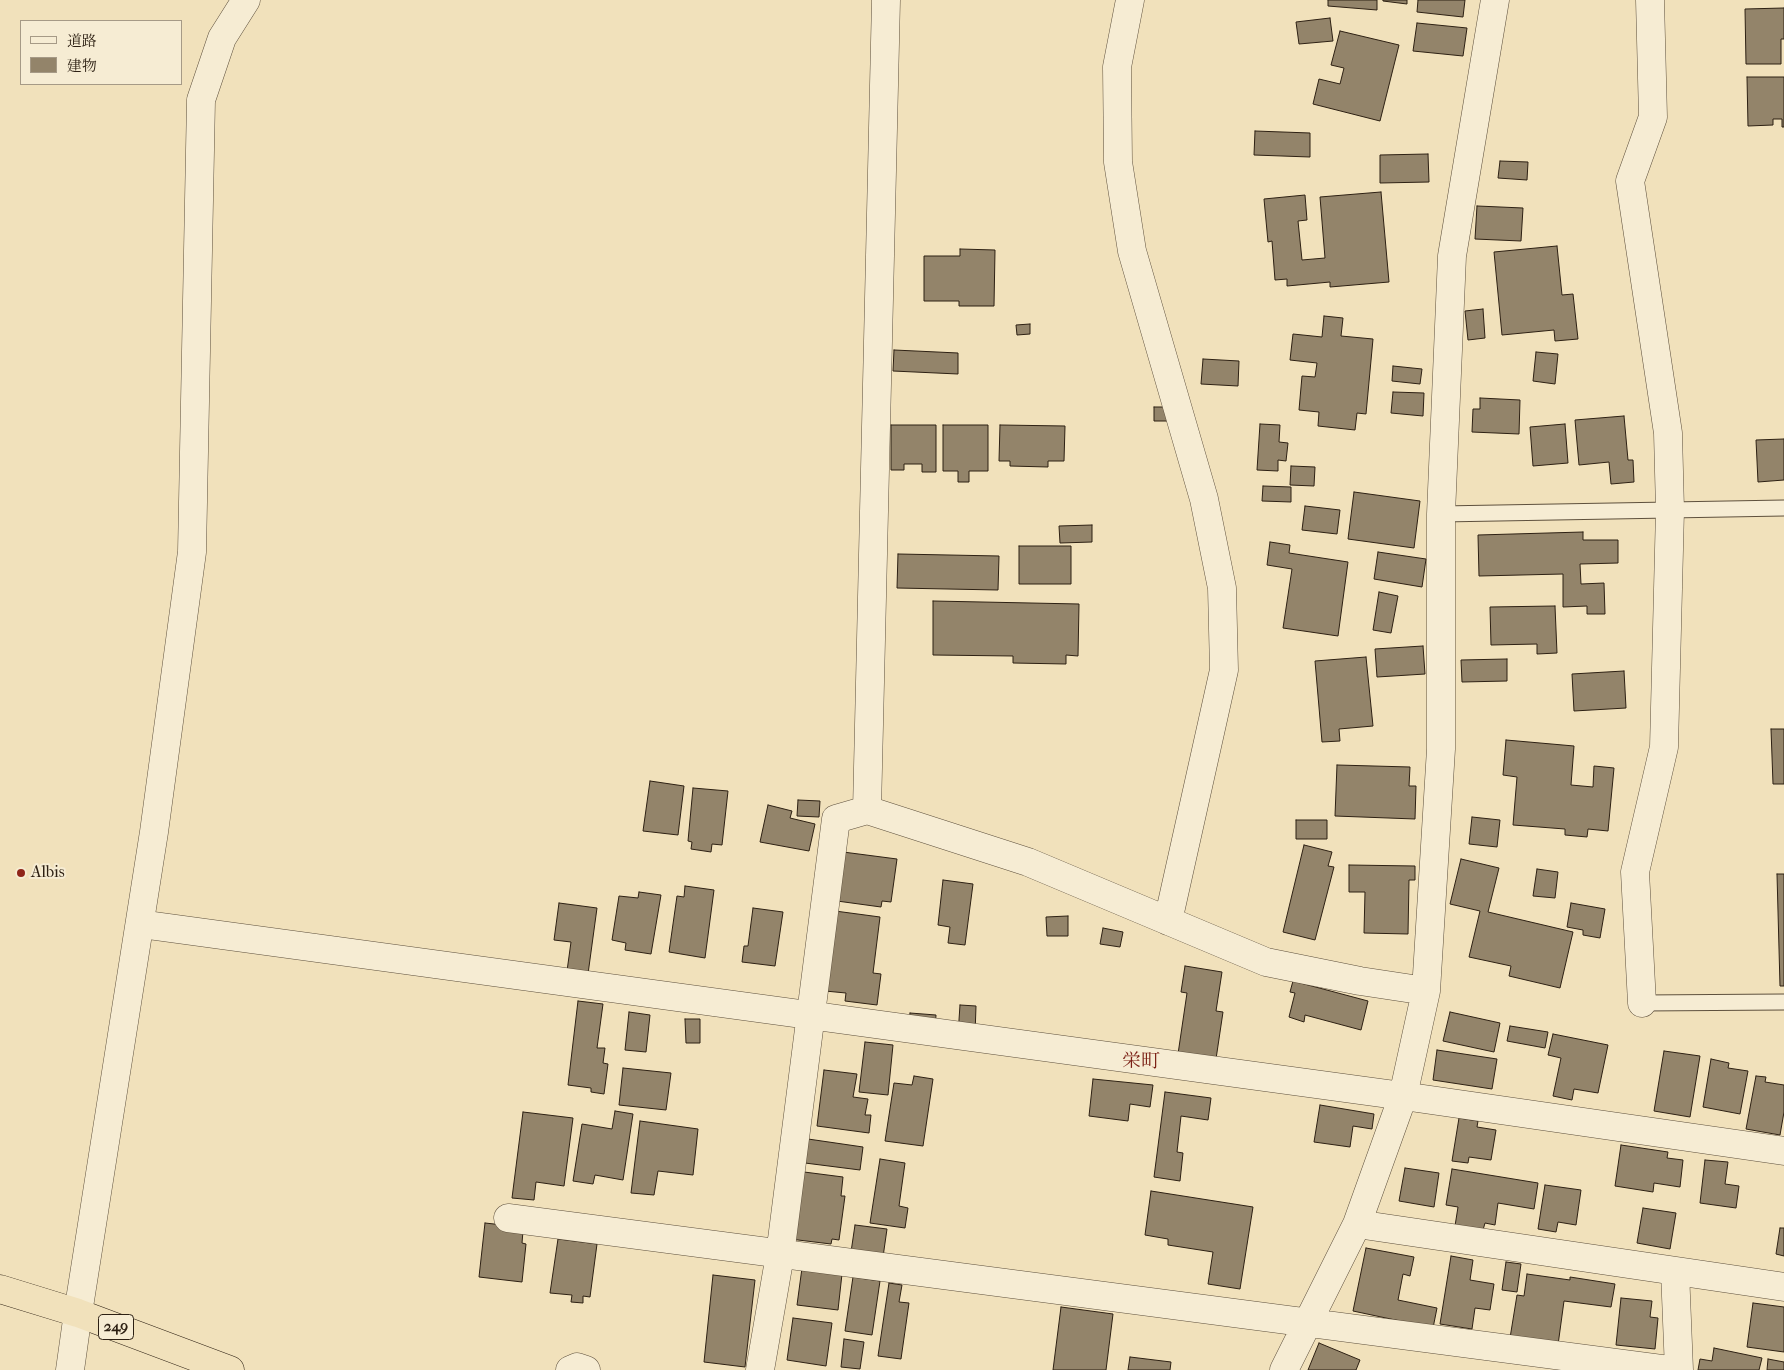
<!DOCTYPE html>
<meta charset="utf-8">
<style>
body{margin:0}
#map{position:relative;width:1784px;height:1370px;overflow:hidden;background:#f1e1bb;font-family:"IM FELL French Canon","Noto Serif JP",serif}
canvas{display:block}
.legend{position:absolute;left:20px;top:20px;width:162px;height:65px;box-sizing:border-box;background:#f6ecd3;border:1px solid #a69a86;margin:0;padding:6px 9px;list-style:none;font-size:15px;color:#2d2013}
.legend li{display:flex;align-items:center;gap:10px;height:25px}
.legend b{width:25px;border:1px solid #a69a86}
</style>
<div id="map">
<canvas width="1784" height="1370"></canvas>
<ul class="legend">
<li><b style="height:6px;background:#f6ecd3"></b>道路</li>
<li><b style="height:14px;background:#93846a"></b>建物</li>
</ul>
</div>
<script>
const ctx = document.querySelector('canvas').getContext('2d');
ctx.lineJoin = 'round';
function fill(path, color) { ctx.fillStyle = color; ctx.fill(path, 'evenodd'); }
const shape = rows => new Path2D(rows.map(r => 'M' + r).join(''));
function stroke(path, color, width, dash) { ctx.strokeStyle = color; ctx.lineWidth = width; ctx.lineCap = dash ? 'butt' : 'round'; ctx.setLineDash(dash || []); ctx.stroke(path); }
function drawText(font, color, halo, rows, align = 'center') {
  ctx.font = font + ' "IM FELL French Canon","Noto Serif JP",serif'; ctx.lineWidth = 4; ctx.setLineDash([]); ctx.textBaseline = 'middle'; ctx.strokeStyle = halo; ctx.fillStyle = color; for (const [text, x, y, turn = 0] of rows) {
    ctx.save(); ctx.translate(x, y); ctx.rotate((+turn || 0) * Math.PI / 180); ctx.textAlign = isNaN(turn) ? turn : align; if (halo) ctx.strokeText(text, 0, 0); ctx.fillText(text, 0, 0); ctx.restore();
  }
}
const building = shape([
 [1328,0,1377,0,1377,10,1328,6,1328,0],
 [1383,0,1407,0,1407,4,1383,1,1383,0],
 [1418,0,1465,0,1463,17,1417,12,1418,0],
 [1784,8,1784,39,1781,39,1781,64,1746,64,1745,9,1784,8],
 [1330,18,1333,41,1299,44,1296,22,1330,18],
 [1417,23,1467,28,1463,56,1413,51,1417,23],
 [1340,31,1399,45,1380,121,1313,104,1319,79,1340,84,1344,68,1331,65,1340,31],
 [1747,77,1784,77,1784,127,1782,127,1782,119,1773,119,1773,125,1748,126,1747,77],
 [1255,131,1310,133,1310,157,1254,155,1255,131],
 [1428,154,1429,182,1380,183,1380,155,1428,154],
 [1500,161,1528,162,1527,180,1498,178,1500,161],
 [1381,192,1389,282,1330,287,1330,282,1287,286,1287,279,1275,280,1272,241,1268,242,1264,199,1305,195,1307,220,1298,221,1302,260,1325,258,1320,197,1381,192],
 [1477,206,1523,208,1521,241,1475,239,1477,206],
 [1557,246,1562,295,1573,294,1578,339,1555,341,1554,330,1502,335,1494,252,1557,246],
 [960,249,995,250,994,306,959,306,959,301,924,301,924,256,960,256,960,249],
 [1483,309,1485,338,1468,340,1465,311,1483,309],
 [1324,316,1343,318,1341,336,1373,339,1366,414,1357,413,1355,430,1318,426,1319,412,1299,410,1302,376,1315,377,1317,363,1290,360,1293,334,1322,337,1324,316],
 [1030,324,1030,334,1017,335,1016,325,1030,324],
 [894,350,958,353,958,374,893,371,894,350],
 [1536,352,1558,354,1555,384,1533,381,1536,352],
 [1203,359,1239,361,1238,386,1201,384,1203,359],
 [1393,366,1422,369,1420,384,1392,381,1393,366],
 [1393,392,1424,393,1423,416,1391,413,1393,392],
 [1480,398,1520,400,1519,434,1472,432,1473,409,1480,409,1480,398],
 [1154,407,1171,407,1171,421,1154,421,1154,407],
 [1624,416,1628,460,1633,460,1634,482,1611,484,1609,462,1579,465,1575,420,1624,416],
 [1260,424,1280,425,1279,442,1288,443,1286,461,1278,460,1278,471,1257,470,1260,424],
 [1565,424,1568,463,1533,466,1530,427,1565,424],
 [891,425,936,425,936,472,922,472,922,464,904,464,904,470,891,470,891,425],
 [943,425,988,425,988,471,969,471,969,482,958,482,958,471,943,471,943,425],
 [1000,425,1065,426,1064,461,1048,461,1048,467,1010,466,1010,461,999,461,1000,425],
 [1784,439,1784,480,1758,482,1756,440,1784,439],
 [1291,466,1315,467,1314,486,1290,485,1291,466],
 [1263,486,1291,487,1291,502,1262,501,1263,486],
 [1354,492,1420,501,1414,548,1348,539,1354,492],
 [1305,506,1340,510,1337,534,1302,530,1305,506],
 [1092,525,1092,542,1060,543,1059,526,1092,525],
 [1583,532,1583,540,1618,540,1618,563,1580,564,1581,584,1604,583,1605,614,1587,614,1587,606,1563,607,1563,574,1479,576,1478,535,1583,532],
 [1270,542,1290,545,1289,553,1348,562,1338,636,1283,628,1292,569,1267,565,1270,542],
 [1019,546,1071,546,1071,584,1019,584,1019,546],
 [1378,552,1426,559,1422,587,1374,579,1378,552],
 [898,554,999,556,998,590,897,588,898,554],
 [1379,592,1398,596,1391,633,1373,630,1379,592],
 [933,601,1079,604,1078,656,1066,655,1066,664,1013,663,1013,656,933,655,933,601],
 [1555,606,1557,653,1537,654,1537,644,1491,645,1490,607,1555,606],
 [1423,646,1425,674,1377,677,1375,649,1423,646],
 [1366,657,1373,726,1339,729,1340,741,1322,742,1315,661,1366,657],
 [1507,659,1507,681,1462,682,1461,660,1507,659],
 [1624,671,1626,708,1574,711,1572,674,1624,671],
 [1771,729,1784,729,1784,784,1773,784,1771,729],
 [1506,740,1574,746,1571,785,1593,787,1594,766,1614,768,1608,831,1588,829,1587,837,1565,835,1565,829,1513,825,1517,777,1503,775,1506,740],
 [1337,765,1410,767,1409,786,1416,786,1415,819,1335,816,1337,765],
 [650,781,684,786,678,835,643,831,650,781],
 [693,788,728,791,722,845,712,844,711,852,691,849,692,842,688,841,693,788],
 [798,800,820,801,819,817,797,816,798,800],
 [768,805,792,811,790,818,815,824,809,851,760,842,768,805],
 [1472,817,1500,820,1497,847,1469,844,1472,817],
 [1296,820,1327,820,1327,839,1296,839,1296,820],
 [1304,845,1332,852,1328,866,1334,867,1315,940,1283,932,1304,845],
 [843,852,897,859,891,902,882,901,881,907,837,901,843,852],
 [1461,859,1499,868,1488,912,1573,932,1560,988,1509,976,1511,966,1469,957,1480,911,1450,904,1461,859],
 [1349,865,1415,866,1415,880,1409,880,1408,934,1364,933,1365,892,1349,892,1349,865],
 [1537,869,1558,872,1555,898,1533,896,1537,869],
 [1777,874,1784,874,1784,986,1780,986,1777,874],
 [943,880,973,884,965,945,948,943,950,927,938,925,943,880],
 [685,886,714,890,705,958,669,952,677,896,684,897,685,886],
 [639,892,661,895,651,954,625,950,626,943,612,940,619,896,638,898,639,892],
 [559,903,597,908,588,974,567,971,571,942,554,940,559,903],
 [1571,903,1605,909,1600,938,1583,935,1583,930,1567,927,1571,903],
 [753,908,783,912,775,966,742,962,744,946,748,946,753,908],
 [835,911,880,917,873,973,881,974,877,1005,845,1001,846,993,825,991,835,911],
 [1068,916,1068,936,1047,936,1046,917,1068,916],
 [1103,928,1123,932,1120,947,1100,944,1103,928],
 [1185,966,1222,972,1216,1011,1223,1012,1216,1059,1178,1054,1187,993,1181,992,1185,966],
 [1293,981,1368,1001,1361,1030,1305,1015,1304,1022,1289,1017,1295,993,1290,992,1293,981],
 [578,1001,603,1004,597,1048,605,1048,603,1063,608,1064,604,1094,591,1092,591,1088,568,1085,578,1001],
 [960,1005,976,1006,975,1035,958,1035,960,1005],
 [629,1012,650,1015,646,1052,625,1050,629,1012],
 [1450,1012,1500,1023,1494,1052,1443,1041,1450,1012],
 [910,1013,936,1015,935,1032,908,1029,910,1013],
 [685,1019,700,1019,700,1043,686,1043,685,1019],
 [1510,1026,1548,1032,1545,1048,1507,1041,1510,1026],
 [1553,1034,1608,1045,1598,1093,1574,1089,1572,1100,1553,1096,1561,1058,1548,1055,1553,1034],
 [865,1042,893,1045,888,1095,859,1092,865,1042],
 [1437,1050,1497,1059,1492,1089,1433,1080,1437,1050],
 [1664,1051,1700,1056,1690,1117,1654,1111,1664,1051],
 [1711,1059,1729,1063,1728,1068,1748,1071,1740,1114,1703,1107,1711,1059],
 [623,1068,671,1073,666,1110,619,1105,623,1068],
 [824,1070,857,1074,853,1097,868,1099,865,1115,871,1115,869,1133,817,1126,824,1070],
 [914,1076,933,1079,923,1146,885,1141,894,1083,912,1085,914,1076],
 [1756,1076,1766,1077,1765,1082,1784,1085,1784,1112,1780,1135,1746,1129,1756,1076],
 [1093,1079,1153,1085,1150,1107,1130,1104,1128,1121,1089,1116,1093,1079],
 [1165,1092,1211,1098,1208,1120,1181,1116,1177,1152,1183,1153,1180,1181,1154,1177,1165,1092],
 [1320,1105,1374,1114,1372,1129,1353,1126,1350,1147,1314,1142,1320,1105],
 [615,1111,633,1114,623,1180,595,1175,593,1184,573,1181,582,1124,612,1129,615,1111],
 [523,1112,573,1118,564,1186,536,1182,534,1200,512,1198,523,1112],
 [1459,1118,1478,1121,1477,1127,1496,1130,1491,1160,1469,1157,1468,1163,1452,1161,1459,1118],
 [640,1121,698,1129,693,1175,658,1171,654,1195,631,1193,640,1121],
 [808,1139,863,1147,860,1170,805,1163,808,1139],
 [1621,1145,1668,1152,1667,1158,1683,1160,1680,1187,1654,1183,1653,1192,1615,1186,1621,1145],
 [880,1159,905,1163,899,1206,908,1208,905,1228,870,1223,880,1159],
 [1705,1160,1728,1162,1725,1184,1739,1186,1736,1208,1700,1203,1705,1160],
 [1405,1168,1439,1173,1434,1207,1399,1201,1405,1168],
 [1452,1169,1538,1183,1534,1209,1498,1203,1495,1225,1485,1223,1483,1230,1455,1226,1458,1207,1446,1205,1452,1169],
 [804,1172,843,1177,841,1196,845,1196,839,1240,832,1239,831,1244,790,1239,804,1172],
 [1545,1185,1581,1190,1576,1225,1558,1222,1556,1232,1538,1229,1545,1185],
 [1151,1191,1253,1207,1240,1289,1208,1284,1213,1252,1168,1245,1168,1239,1145,1235,1151,1191],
 [1643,1208,1676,1213,1670,1249,1637,1243,1643,1208],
 [485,1223,503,1225,523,1231,522,1243,526,1244,522,1282,479,1277,485,1223],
 [855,1225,887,1229,883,1257,851,1252,855,1225],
 [1780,1228,1784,1228,1784,1256,1776,1254,1780,1228],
 [558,1239,597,1244,590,1297,583,1296,583,1303,571,1302,572,1295,550,1293,558,1239],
 [1366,1248,1414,1257,1410,1276,1403,1274,1398,1300,1437,1308,1433,1328,1353,1311,1366,1248],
 [1451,1256,1473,1260,1470,1280,1494,1284,1490,1310,1475,1308,1472,1329,1440,1324,1451,1256],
 [1506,1262,1521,1264,1517,1292,1502,1290,1506,1262],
 [802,1268,842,1274,838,1310,797,1305,802,1268],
 [1527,1274,1570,1280,1570,1277,1615,1284,1611,1307,1564,1301,1558,1345,1510,1338,1517,1295,1524,1296,1527,1274],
 [713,1275,755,1280,745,1367,704,1362,713,1275],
 [853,1277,880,1281,872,1335,845,1331,853,1277],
 [889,1283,902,1285,899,1302,909,1303,901,1359,878,1356,889,1283],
 [1621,1298,1652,1301,1650,1317,1658,1318,1655,1349,1616,1345,1621,1298],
 [1753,1303,1784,1307,1784,1352,1747,1347,1753,1303],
 [1061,1307,1113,1314,1106,1370,1053,1370,1061,1307],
 [793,1318,832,1323,826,1366,787,1360,793,1318],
 [844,1339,864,1342,860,1369,841,1367,844,1339],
 [1319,1343,1360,1360,1356,1370,1308,1370,1319,1343],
 [1714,1348,1762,1358,1759,1370,1698,1370,1700,1359,1712,1361,1714,1348],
 [1130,1357,1171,1362,1170,1370,1128,1370,1130,1357],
 [1768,1359,1784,1362,1784,1370,1767,1370,1768,1359]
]);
fill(building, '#93846a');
stroke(building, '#2d2013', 1);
const service = shape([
 [1441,514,1784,508],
 [1642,1003,1784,1002]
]);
const minor = shape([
 [1130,0,1117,67,1118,162,1132,251,1204,499,1222,588,1224,670,1168,921],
 [867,810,886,0],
 [140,924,1403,1096,1784,1151],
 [1642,1003,1635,872,1664,747,1670,510,1668,433,1630,181,1653,117,1650,0],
 [508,1218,1669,1370],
 [1357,1224,1784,1287],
 [1675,1271,1679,1370],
 [570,1370,577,1367,586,1370],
 [760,1370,780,1255,836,819,867,810,1028,862,1266,962,1360,981,1426,991],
 [1284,1370,1357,1224,1403,1096,1426,991,1441,749,1441,514,1452,256,1495,0]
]);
const tertiary = shape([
 [70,1370,78,1313,154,832,192,552,201,100,222,38,246,0]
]);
const trunk = shape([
 [0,1289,78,1313,230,1370]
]);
stroke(service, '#5e503d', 17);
stroke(minor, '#5e503d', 29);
stroke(tertiary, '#5e503d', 29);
stroke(trunk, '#2d2013', 29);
stroke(service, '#f6ecd3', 15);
stroke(minor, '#f6ecd3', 28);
stroke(tertiary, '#f6ecd3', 28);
stroke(trunk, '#f1e1bb', 28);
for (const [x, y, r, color] of [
 [21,873,5,"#8f2418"]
]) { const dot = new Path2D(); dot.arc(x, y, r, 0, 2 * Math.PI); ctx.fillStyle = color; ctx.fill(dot); stroke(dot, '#f6ecd3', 2); }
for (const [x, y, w] of [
 [116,1327,35]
]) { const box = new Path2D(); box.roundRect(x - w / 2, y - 12.5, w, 25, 4); ctx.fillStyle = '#f6ecd3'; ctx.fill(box); stroke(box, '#2d2013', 1); }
drawText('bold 15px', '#2d2013', null, [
 ["249",116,1327]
]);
drawText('16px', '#2d2013', '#f6ecd3', [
 ["Albis",31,873]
], 'left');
drawText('19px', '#7a1f14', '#f6ecd3', [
 ["栄町",1141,1062]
]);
</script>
